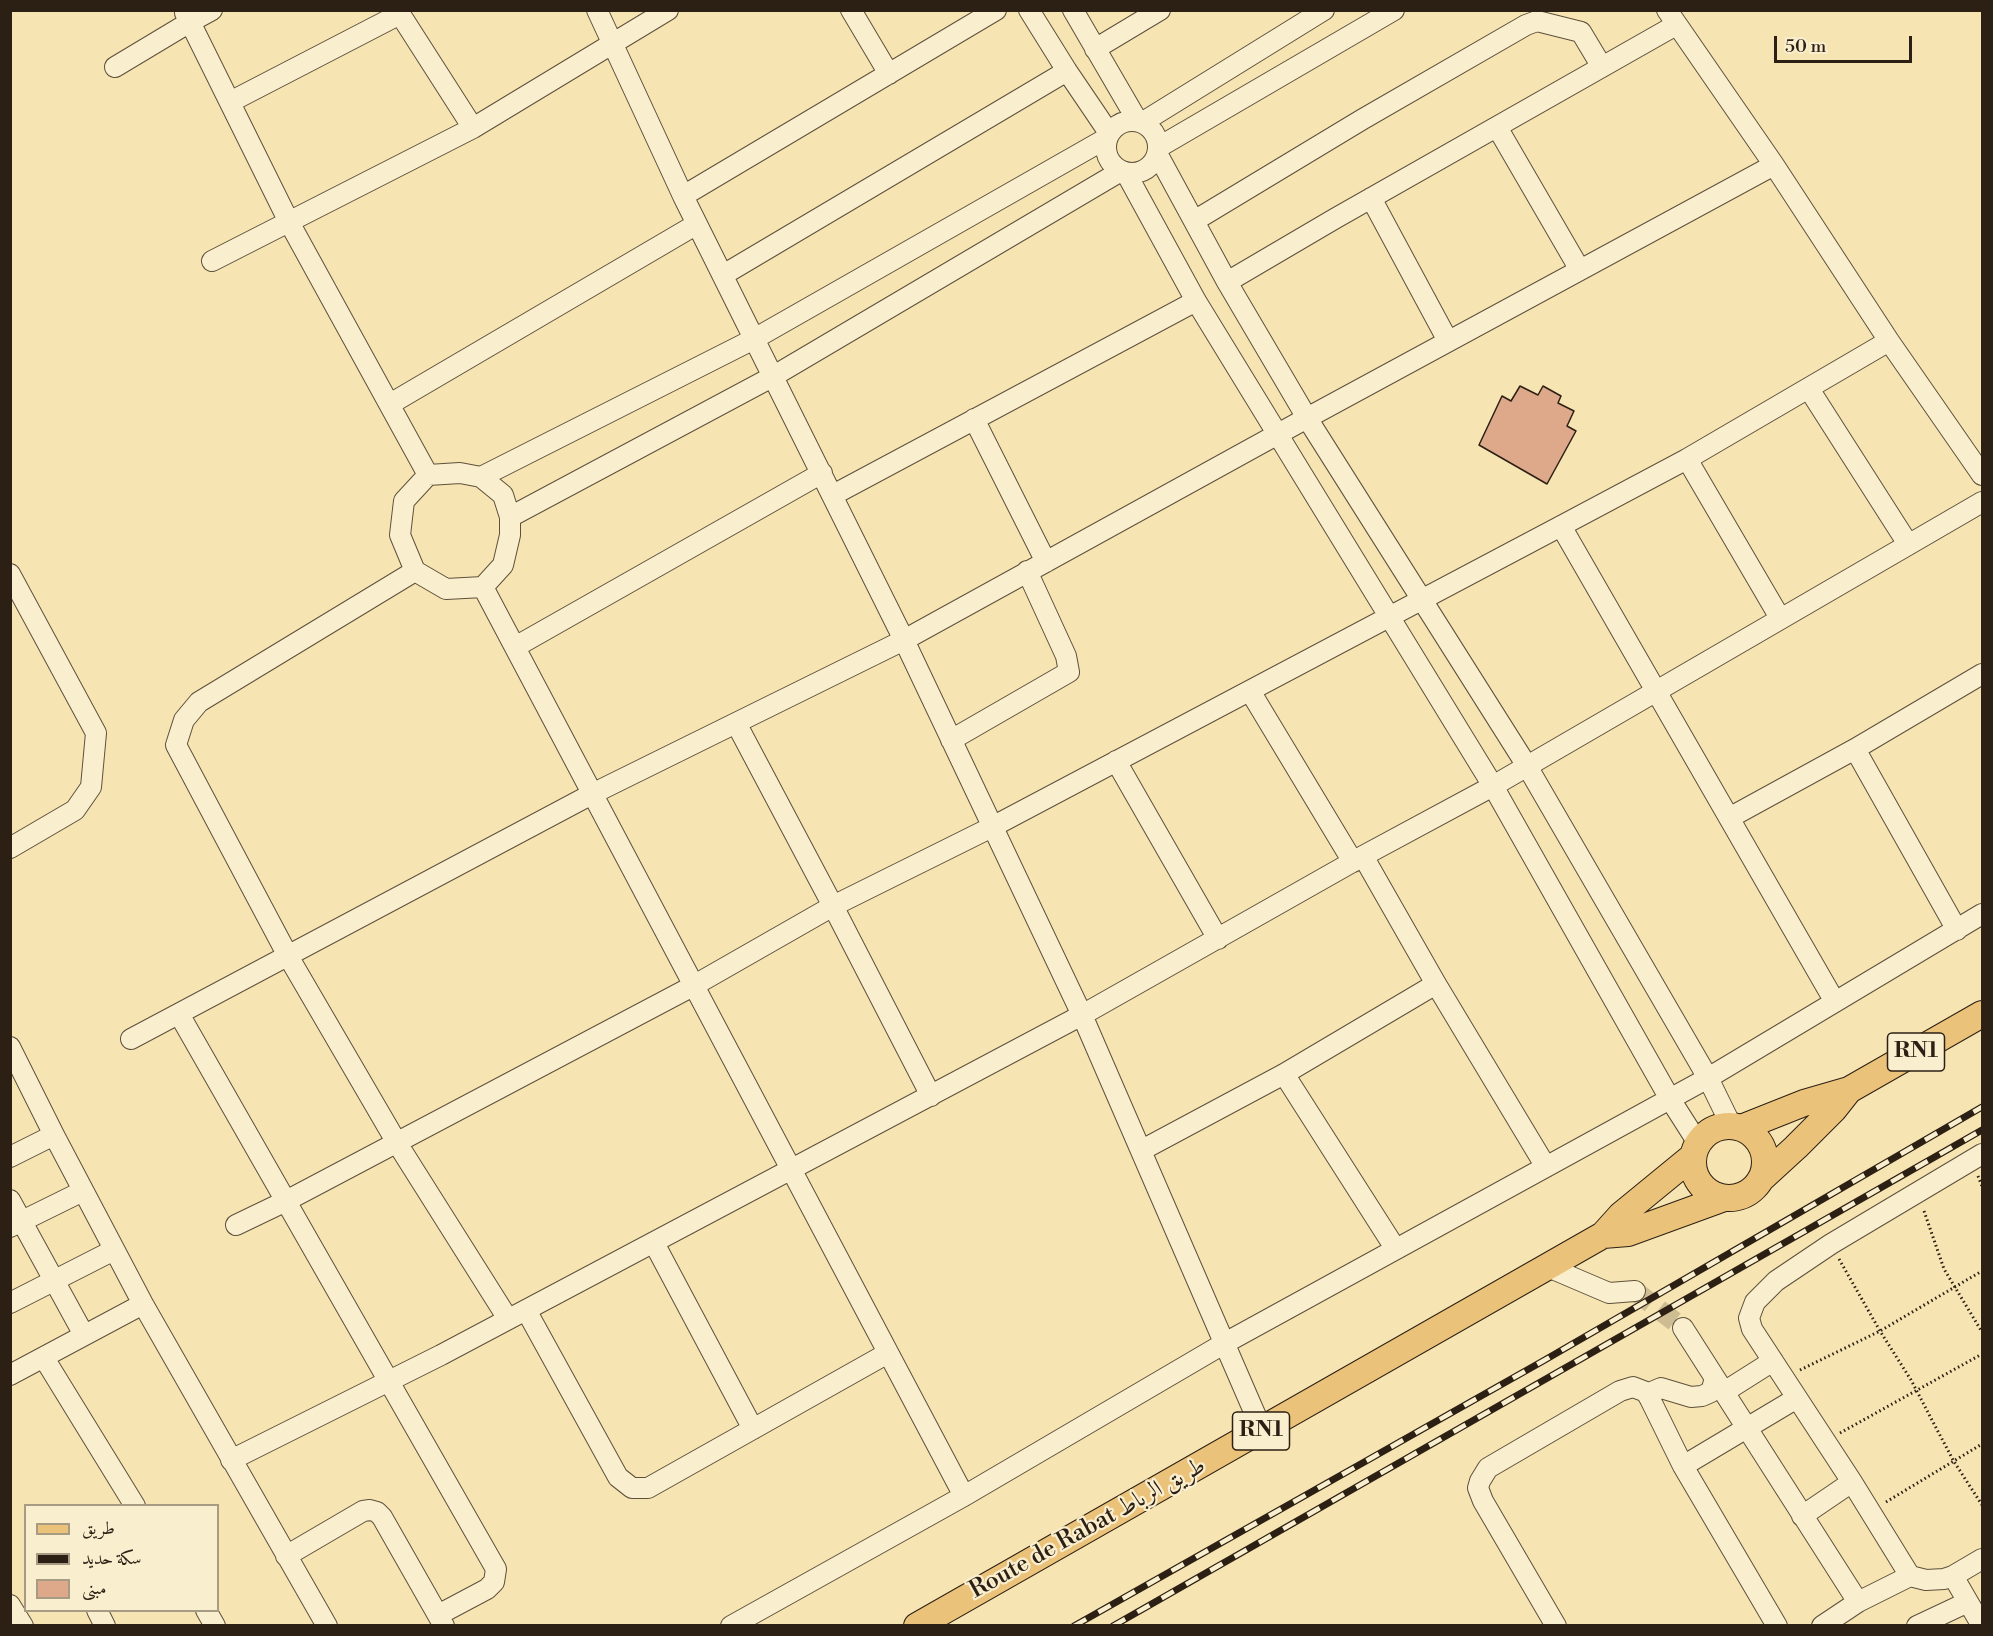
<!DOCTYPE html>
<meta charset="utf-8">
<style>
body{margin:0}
#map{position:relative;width:1993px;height:1636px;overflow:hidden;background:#f6e5b3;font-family:"Libre Bodoni",Amiri,serif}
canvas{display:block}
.frame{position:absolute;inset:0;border:12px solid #2c1f13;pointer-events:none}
.legend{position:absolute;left:24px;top:1504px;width:195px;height:108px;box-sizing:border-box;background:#f9eece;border:2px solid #a79b83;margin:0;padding:8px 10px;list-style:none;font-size:18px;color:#2c1f13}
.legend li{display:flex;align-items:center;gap:12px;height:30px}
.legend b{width:30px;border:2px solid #a79b83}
.scale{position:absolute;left:1774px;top:36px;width:138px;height:27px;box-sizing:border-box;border:3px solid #2c1f13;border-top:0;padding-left:8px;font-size:18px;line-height:21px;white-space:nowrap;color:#2c1f13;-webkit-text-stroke:4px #f9eece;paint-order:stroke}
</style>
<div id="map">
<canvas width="1993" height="1636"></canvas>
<div class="frame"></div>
<ul class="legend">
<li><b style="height:8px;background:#ebc27a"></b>طريق</li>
<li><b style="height:8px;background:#2c1f13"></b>سكة حديد</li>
<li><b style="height:16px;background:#dea88a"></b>مبنى</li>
</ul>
<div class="scale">50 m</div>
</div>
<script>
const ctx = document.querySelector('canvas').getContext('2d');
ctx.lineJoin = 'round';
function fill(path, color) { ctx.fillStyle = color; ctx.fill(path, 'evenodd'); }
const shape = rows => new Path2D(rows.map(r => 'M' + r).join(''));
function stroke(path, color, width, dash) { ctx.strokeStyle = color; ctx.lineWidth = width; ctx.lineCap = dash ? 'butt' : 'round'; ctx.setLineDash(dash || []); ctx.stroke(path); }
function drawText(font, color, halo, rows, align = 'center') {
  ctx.font = font + ' "Libre Bodoni",Amiri,serif'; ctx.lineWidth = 4.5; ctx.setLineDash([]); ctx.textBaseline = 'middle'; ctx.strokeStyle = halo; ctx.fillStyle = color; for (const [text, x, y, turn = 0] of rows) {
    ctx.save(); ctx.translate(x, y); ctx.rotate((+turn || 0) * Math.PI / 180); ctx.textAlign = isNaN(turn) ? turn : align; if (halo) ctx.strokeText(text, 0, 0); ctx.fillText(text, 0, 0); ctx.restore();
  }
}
const building = shape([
 [1520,386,1538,395,1543,386,1561,396,1558,403,1574,411,1567,426,1576,431,1547,484,1479,445,1502,396,1511,401,1520,386]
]);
fill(building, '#dea88a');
stroke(building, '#2c1f13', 1.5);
stroke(shape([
 [1635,1291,1683,1328]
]), '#cebd93', 20, [20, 10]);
const minor = shape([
 [212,10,190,22,289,222,428,475],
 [597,10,683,196,904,640,1082,1015,1262,1430],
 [851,10,889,74],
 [1029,10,1067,71,1109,133],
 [1073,10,1137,120],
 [1667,10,1774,165,1889,341,1982,475],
 [1095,49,1160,10],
 [115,67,190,22,185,13],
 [230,102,400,14,473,128],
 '1106 147a26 26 0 1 1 52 0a26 26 0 1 1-52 0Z',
 [1143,122,1324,10],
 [1497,127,1580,270],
 [1159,147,1394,10],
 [1158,155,1227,282,1307,418,1527,766,1708,1078,1732,1127],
 [1126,173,1196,301,1493,786,1670,1099,1698,1143],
 [683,196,996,10],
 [1371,198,1448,341],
 [1194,221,1363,119,1526,25,1537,21,1581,32,1602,67],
 [212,261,473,128,668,10],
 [723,275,1067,71],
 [1227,282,1336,218,1676,25],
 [1809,389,1908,544],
 [390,404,697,224],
 [974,419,1046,562],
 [1687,459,1780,618],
 [460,473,481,477,503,495,510,517,510,535,503,565,483,587,446,589,415,571,400,535,404,501,428,475,460,473],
 [481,477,754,339,1107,138],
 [833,495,1196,301],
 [510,517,772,377,1121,171],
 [1561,526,1835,1002],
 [415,571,199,702,184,720,176,745,288,956,397,1143,508,1319],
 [10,574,96,733,91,787,75,810,10,848],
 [483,587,964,1496],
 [515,647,822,473],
 [1250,691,1353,862],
 [736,723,833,906,931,1096],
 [951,740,1069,672,1066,656,1027,571],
 [1855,749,1957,930],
 [1116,761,1218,939],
 [1729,818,1855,749,1982,674],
 [1363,856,1436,984,1546,1167],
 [179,1014,496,1569,494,1582,487,1589,438,1615],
 [131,1039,592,794,904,640,1307,418,1774,165],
 [10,1047,54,1135,143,1304,327,1626],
 [1284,1074,1395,1248],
 [1142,1150,1284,1074,1436,984],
 [10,1157,54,1135],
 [10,1200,84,1335],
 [236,1225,286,1201,693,986,833,906,992,827,1561,526,1687,459,1889,341],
 [10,1227,83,1191],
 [654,1243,753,1429],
 [1548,1267,1609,1293,1635,1291],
 [10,1303,114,1250],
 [526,1310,618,1477,632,1488,648,1488,888,1353],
 [1683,1328,1858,1602],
 [44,1358,135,1506],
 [10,1375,143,1304],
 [1724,1392,1773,1361],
 [1647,1394,1661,1388,1691,1397,1702,1396,1711,1392,1715,1378],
 [231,1460,441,1355,1082,1015,1363,856,1493,786,1982,502],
 [1683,1466,1797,1398],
 [1802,1516,1852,1482],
 [286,1556,363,1511,370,1510,377,1512,382,1517,444,1626],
 [1910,1576,1852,1482,1752,1329,1749,1318,1755,1302,1776,1281,1831,1244,1982,1154],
 [1953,1576,1982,1626],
 [10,1605,23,1626],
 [97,1610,105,1626],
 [206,1610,215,1626],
 [731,1626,964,1496,1225,1343,1708,1078,1982,914],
 [1556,1626,1483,1501,1478,1488,1480,1481,1488,1468,1620,1391,1633,1387,1646,1392,1650,1399,1683,1466,1777,1626],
 [1822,1626,1858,1602,1910,1576,1926,1580,1944,1579,1953,1576,1982,1559],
 [1917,1626,1968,1602]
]);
const major = shape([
 '1693 1162a36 36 0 1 1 72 0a36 36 0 1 1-72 0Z',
 [1741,1128,1804,1103,1849,1090,1982,1014],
 [1760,1180,1796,1147,1834,1109,1849,1090],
 [1603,1235,1628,1233,1724,1198],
 [917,1626,1603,1235,1621,1215,1693,1156]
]);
stroke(minor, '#5e503b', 22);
stroke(major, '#2c1f13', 28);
stroke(shape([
 [1978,1176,1982,1186],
 [1924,1211,1944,1269,1982,1332],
 [1839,1259,1880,1331,1911,1380,1953,1460,1982,1505],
 [1800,1370,1880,1331,1982,1271],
 [1840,1433,1982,1354],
 [1886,1502,1982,1444]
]), '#2c1f13', 3, [1.5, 3]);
stroke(minor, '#f9eece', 20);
stroke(major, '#ebc27a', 26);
const rail = shape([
 [1074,1626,1543,1361,1982,1107],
 [1113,1626,1982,1130]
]);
stroke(rail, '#2c1f13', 7);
stroke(rail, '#f9eece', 4.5, [14]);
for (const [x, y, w] of [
 [1916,1052,57],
 [1261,1431,57]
]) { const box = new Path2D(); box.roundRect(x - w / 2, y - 19, w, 38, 4.5); ctx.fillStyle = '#f9eece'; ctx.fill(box); stroke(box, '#2c1f13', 1.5); }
drawText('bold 22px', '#2c1f13', null, [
 ["RN1",1916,1052],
 ["RN1",1261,1431]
]);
drawText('24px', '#2c1f13', '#f9eece', [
 ["Route de Rabat طريق الرباط",1088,1529,-29]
]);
</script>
